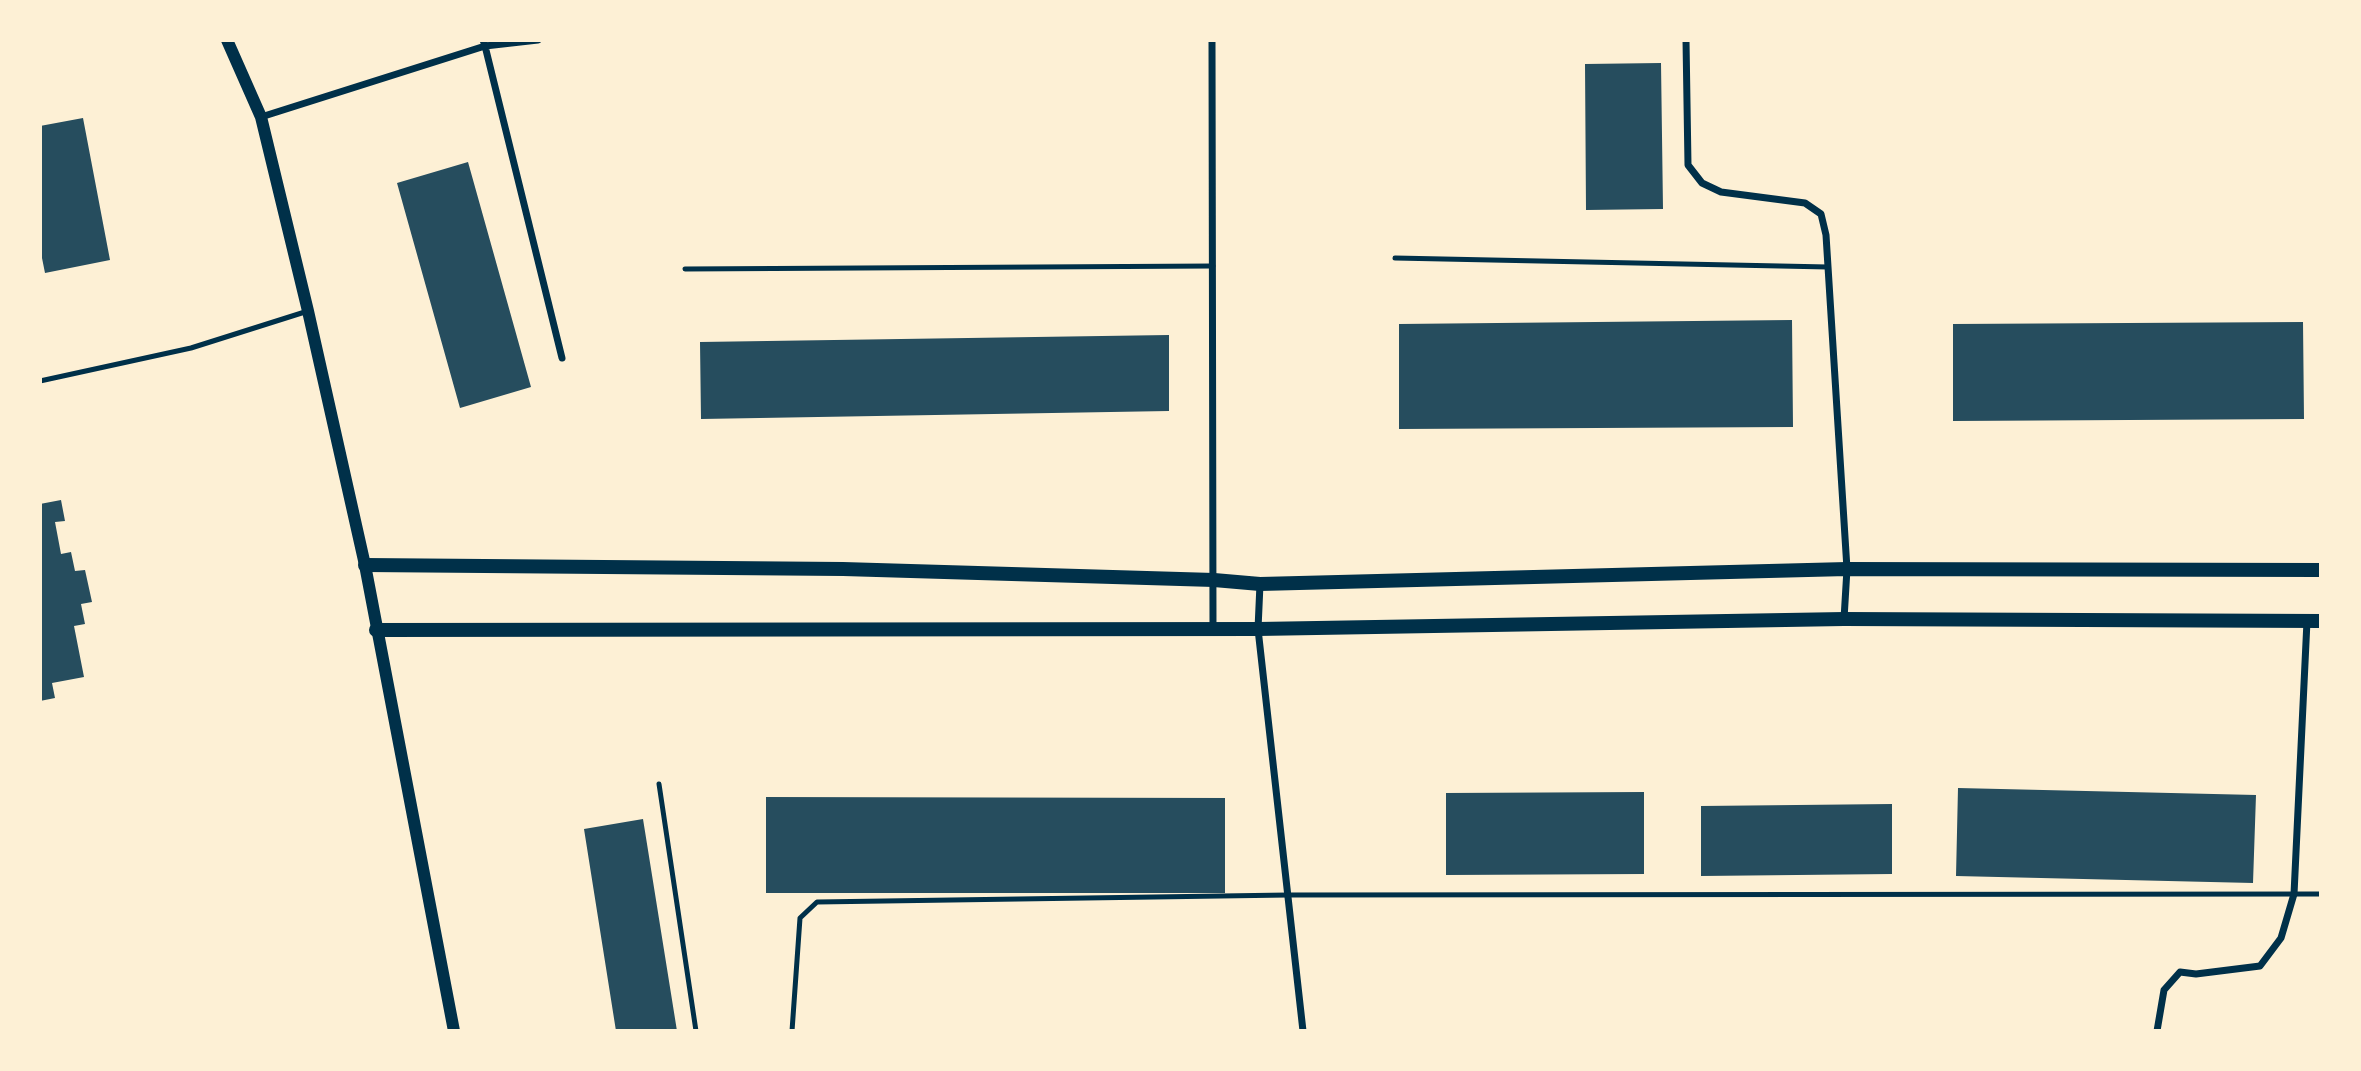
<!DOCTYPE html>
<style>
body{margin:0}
#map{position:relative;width:2361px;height:1071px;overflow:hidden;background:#fdf0d5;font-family:"Sofia Sans Condensed",sans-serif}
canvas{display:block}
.frame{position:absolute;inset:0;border:42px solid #fdf0d5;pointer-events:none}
</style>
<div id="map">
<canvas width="2361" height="1071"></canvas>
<div class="frame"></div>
</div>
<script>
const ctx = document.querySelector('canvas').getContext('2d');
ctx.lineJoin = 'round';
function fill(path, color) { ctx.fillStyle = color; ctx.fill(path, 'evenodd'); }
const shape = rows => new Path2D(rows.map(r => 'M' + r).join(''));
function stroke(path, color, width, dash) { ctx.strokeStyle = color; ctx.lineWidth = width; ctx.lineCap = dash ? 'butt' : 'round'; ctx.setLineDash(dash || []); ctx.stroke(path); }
fill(shape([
 [1661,63,1663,209,1586,210,1585,64],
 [83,118,110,260,45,273,40,248,40,126],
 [468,162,531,387,460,408,397,183],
 [1792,320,1793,427,1399,429,1399,324],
 [2303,322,2304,419,1953,421,1953,324],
 [1169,335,1169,411,701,419,700,342],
 [61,500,65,521,55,522,61,554,71,552,75,571,85,570,92,602,81,604,85,624,74,626,84,677,52,683,55,698,40,701,40,504],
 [1958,788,2256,795,2253,883,1956,876],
 [1644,792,1644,874,1446,875,1446,793],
 [766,797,1225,798,1225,893,766,893],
 [1892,804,1892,874,1701,876,1701,806],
 [643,819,677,1031,616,1031,584,829]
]), '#264d5e');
stroke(shape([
 [1395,258,1828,267],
 [685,269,1213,266],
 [40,381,191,348,308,311],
 [659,784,696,1031],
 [792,1031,800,918,817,902,1288,895,2321,894]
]), '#003049', 5);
stroke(shape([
 [538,40,485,46,562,358],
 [1212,40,1213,629],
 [1686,40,1688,165,1702,183,1721,192,1805,203,1821,214,1826,235,1847,569,1844,619],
 [261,117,485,46,483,40],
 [1260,584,1258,629,1303,1031],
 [2157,1031,2164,990,2180,972,2196,974,2260,966,2281,938,2294,894,2307,621]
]), '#003049', 7);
stroke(shape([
 [227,40,261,117,308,311,365,565,454,1031]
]), '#003049', 12);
stroke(shape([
 [365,565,843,569,1214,580,1260,584,1847,569,2321,570],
 [376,630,1258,629,1844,619,2321,621]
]), '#003049', 14);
</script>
